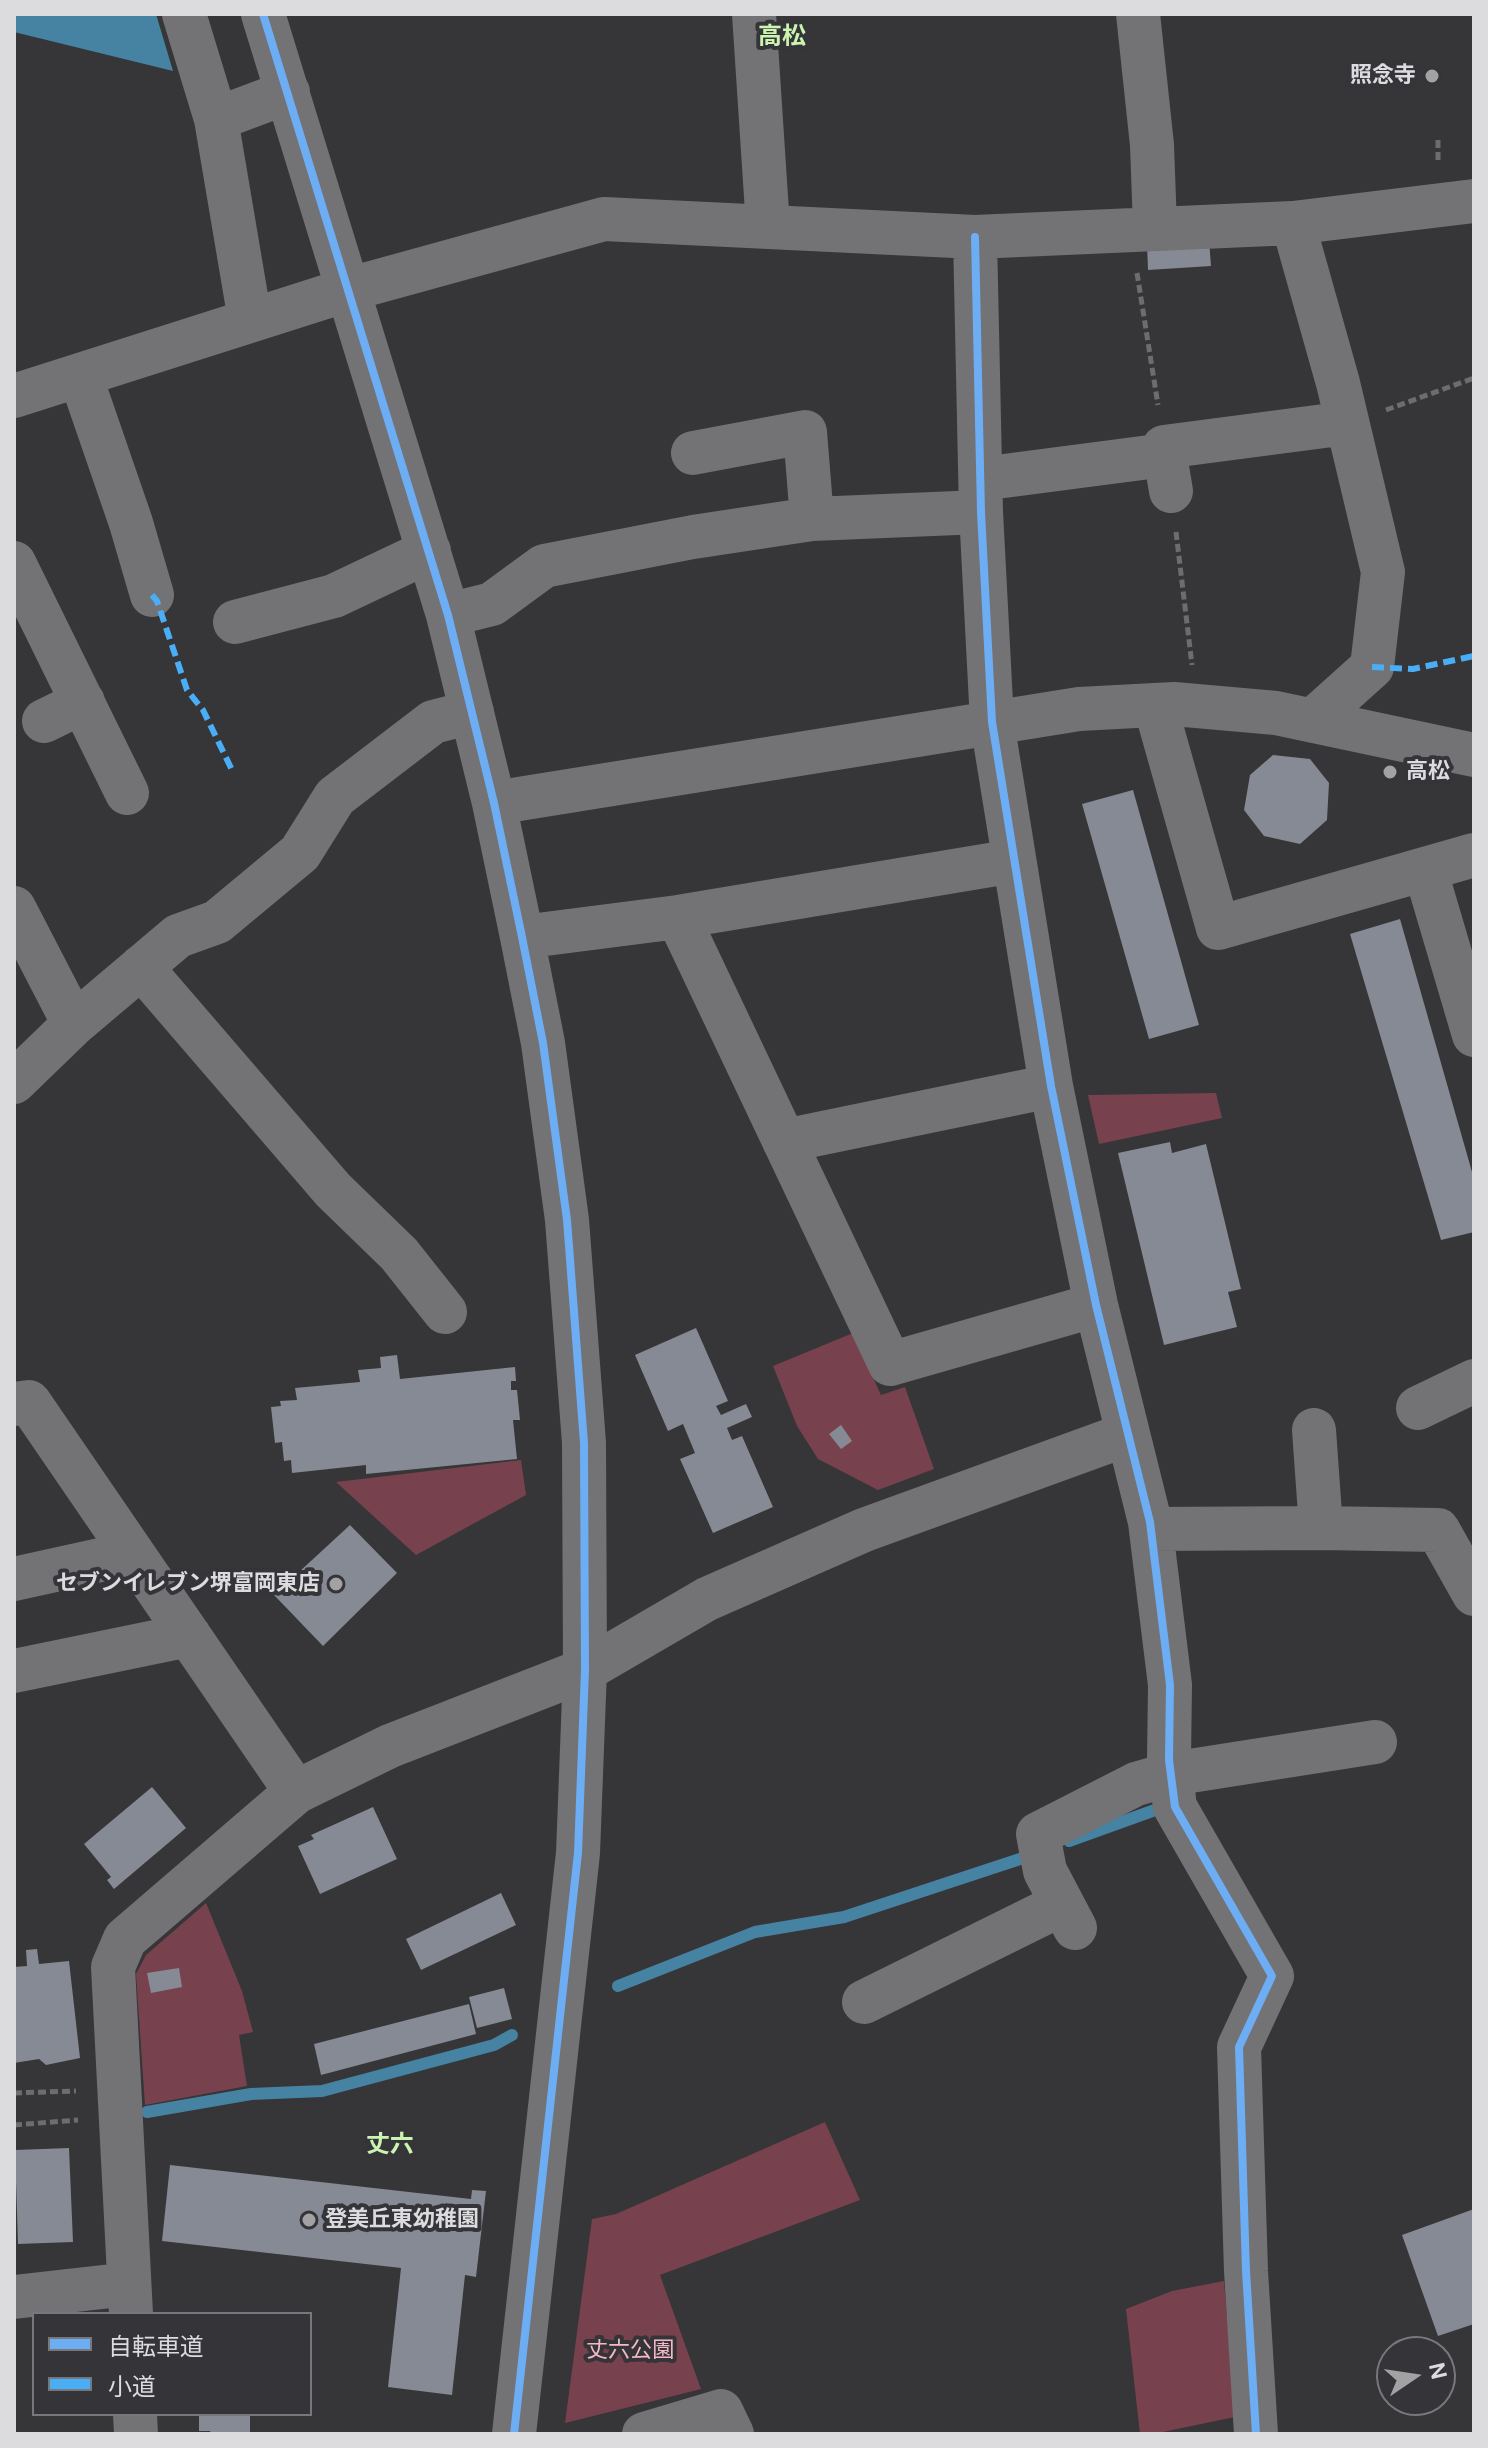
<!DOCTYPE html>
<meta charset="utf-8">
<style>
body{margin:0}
#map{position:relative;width:1488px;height:2448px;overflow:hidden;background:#363537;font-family:"DM Sans","Noto Sans JP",sans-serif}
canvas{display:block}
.frame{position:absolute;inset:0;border:16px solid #dcdcde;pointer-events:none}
.legend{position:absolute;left:32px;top:2312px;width:280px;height:104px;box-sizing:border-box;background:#353438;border:2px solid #78777a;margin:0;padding:10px 14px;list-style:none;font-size:24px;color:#dcdcde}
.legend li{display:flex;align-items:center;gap:16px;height:40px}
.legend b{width:40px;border:2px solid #78777a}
.north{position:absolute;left:1376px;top:2336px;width:80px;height:80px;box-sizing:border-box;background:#353438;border:2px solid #78777a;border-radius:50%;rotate:77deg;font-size:22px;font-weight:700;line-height:32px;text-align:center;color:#dcdcde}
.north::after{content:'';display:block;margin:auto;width:28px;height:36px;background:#a2a2a4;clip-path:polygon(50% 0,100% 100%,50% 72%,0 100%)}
</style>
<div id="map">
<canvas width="1488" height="2448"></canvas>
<div class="frame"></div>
<ul class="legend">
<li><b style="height:10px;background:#6dadf4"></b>自転車道</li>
<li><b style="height:10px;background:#49aef6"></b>小道</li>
</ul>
<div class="north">N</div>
</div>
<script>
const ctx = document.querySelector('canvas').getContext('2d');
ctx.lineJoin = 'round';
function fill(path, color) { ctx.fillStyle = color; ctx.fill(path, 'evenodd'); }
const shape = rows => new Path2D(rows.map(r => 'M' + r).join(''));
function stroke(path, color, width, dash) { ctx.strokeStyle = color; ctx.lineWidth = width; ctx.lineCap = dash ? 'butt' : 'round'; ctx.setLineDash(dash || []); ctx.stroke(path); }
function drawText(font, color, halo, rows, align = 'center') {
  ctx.font = font + ' "DM Sans","Noto Sans JP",sans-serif'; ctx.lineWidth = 8; ctx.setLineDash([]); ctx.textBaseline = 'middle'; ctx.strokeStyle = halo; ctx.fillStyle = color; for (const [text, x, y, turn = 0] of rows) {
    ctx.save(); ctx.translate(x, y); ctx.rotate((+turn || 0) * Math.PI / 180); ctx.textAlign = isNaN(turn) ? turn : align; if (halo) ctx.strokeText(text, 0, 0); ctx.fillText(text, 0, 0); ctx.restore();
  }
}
fill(shape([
 [1216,1093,1222,1118,1099,1144,1088,1095],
 [853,1333,881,1395,905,1387,934,1469,878,1490,818,1459,797,1426,773,1366],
 [521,1460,526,1495,416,1555,336,1482],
 [206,1903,242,1991,253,2032,239,2035,247,2086,145,2105,136,1974,146,1955],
 [825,2122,860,2200,660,2275,701,2389,565,2423,592,2219,616,2214],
 [1224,2281,1235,2417,1153,2434,1140,2434,1126,2309,1172,2291]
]), '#77424e');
fill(shape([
 [14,14,156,14,173,71,14,32]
]), '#4682a2');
stroke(shape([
 [1069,1841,1155,1810],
 [618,1986,755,1932,844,1917,1023,1858],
 [147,2112,251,2094,322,2091,494,2045,512,2035]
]), '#4682a2', 12);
fill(shape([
 [1209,240,1211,266,1148,270,1147,244],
 [1273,755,1310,759,1329,783,1327,820,1300,844,1264,836,1244,810,1250,775],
 [1133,790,1199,1025,1149,1039,1082,804],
 [1400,919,1474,1179,1474,1232,1441,1240,1350,934],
 [1170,1142,1172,1153,1206,1144,1241,1289,1228,1292,1237,1327,1164,1345,1118,1153],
 [696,1328,728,1401,716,1406,721,1415,746,1404,752,1417,727,1428,732,1440,742,1436,773,1507,713,1533,680,1459,695,1453,683,1424,668,1431,635,1355],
 [397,1355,400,1379,515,1367,516,1381,511,1381,511,1390,517,1390,520,1420,513,1420,517,1459,366,1474,366,1465,292,1473,291,1460,284,1461,282,1442,275,1443,271,1407,281,1406,280,1401,297,1400,295,1388,360,1382,358,1370,381,1368,380,1357],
 [841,1425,852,1441,841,1449,829,1434],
 [350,1525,397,1573,323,1646,274,1595],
 [152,1787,186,1828,114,1889,107,1880,111,1877,84,1844],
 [373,1807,397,1859,320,1894,298,1846,314,1839,311,1835],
 [501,1893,516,1925,421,1970,406,1939],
 [37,1949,39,1964,69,1961,80,2058,46,2065,39,2059,14,2063,14,1967,27,1966,26,1950],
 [179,1968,182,1987,151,1993,147,1973],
 [504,1988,512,2019,477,2028,469,1997],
 [469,2004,476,2034,321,2075,314,2044],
 [69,2148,73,2242,18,2244,15,2150],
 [170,2165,471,2199,472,2190,486,2191,476,2277,465,2275,452,2395,388,2387,401,2268,162,2241],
 [1474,2209,1474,2324,1438,2336,1402,2235],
 [199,2414,250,2414,250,2434,211,2434,210,2431,199,2431]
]), '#868a94');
stroke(shape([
 [1438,140,1438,163],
 [1137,273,1158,405],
 [1386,410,1474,378],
 [1176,532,1192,665],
 [14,2093,76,2091],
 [14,2125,78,2120]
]), '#6d6d6e', 5, [8, 4]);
stroke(shape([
 [184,14,216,119,250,320],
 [263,14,448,615,494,803,522,937,543,1043,567,1220,584,1443,585,1670,578,1853,514,2434],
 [754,14,768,227],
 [1138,14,1152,145,1155,227],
 [216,119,288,92],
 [1293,223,1338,383,1383,572,1372,667,1313,720],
 [975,237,981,512,992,722,1051,1086,1096,1305,1150,1522,1170,1685,1169,1760,1175,1807,1272,1976,1239,2047,1246,2271,1256,2434],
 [80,375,131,523,152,595],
 [14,396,350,289,604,219,975,237,1293,223,1474,201],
 [1164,447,1347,423],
 [693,453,805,432,812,519],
 [981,479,1165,455,1171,491],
 [14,563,127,793],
 [448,615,492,604,544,566,693,537,812,519,981,512],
 [235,622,334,596,429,551],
 [1155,705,1218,928,1474,855],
 [44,721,83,702],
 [494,803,1079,709,1174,704,1276,713,1474,755],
 [1425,869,1474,1035],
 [14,908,74,1024],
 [678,917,890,1364,1096,1305],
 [522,937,678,917,1014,861],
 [141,967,333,1190,399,1254,445,1312],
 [14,1082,74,1024,178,936,217,922,300,853,335,797,433,722,472,712],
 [784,1141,1051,1086],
 [14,1404,29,1402,296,1792],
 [1418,1408,1474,1381],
 [1314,1430,1321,1528],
 [1151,1529,1321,1528,1438,1530,1474,1594],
 [14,1579,132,1553],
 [14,1671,189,1635],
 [1075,1928,1045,1871,1038,1834,1136,1784,1171,1774,1375,1742],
 [864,2002,1062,1904],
 [14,2297,129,2284],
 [131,2314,113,1967,125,1939,296,1792,390,1746,585,1670,707,1599,864,1530,1128,1434],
 [135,2414,136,2434],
 [644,2434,721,2411,732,2434]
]), '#737274', 44);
stroke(shape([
 [152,595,157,601,187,690,203,710,232,770],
 [1372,667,1413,669,1474,656]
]), '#49aef6', 6, [12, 6]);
stroke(shape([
 [263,14,448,615,494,803,522,937,543,1043,567,1220,584,1443,585,1670,578,1853,514,2434],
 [975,237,981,512,992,722,1051,1086,1096,1305,1150,1522,1170,1685,1169,1760,1175,1807,1272,1976,1239,2047,1246,2271,1256,2434]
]), '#6dadf4', 8);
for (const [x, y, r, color] of [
 [1432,76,8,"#a2a2a4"],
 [1390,772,8,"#a2a2a4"],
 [336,1584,8,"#a2a2a4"],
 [309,2220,8,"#a2a2a4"]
]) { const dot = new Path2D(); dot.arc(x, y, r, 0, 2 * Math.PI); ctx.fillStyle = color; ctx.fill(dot); stroke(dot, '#353438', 3); }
drawText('bold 22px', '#dcdcde', '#353438', [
 ["照念寺",1416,76],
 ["高松",1406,772,"left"],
 ["セブンイレブン堺富岡東店",320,1584],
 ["登美丘東幼稚園",325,2220,"left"]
], 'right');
drawText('22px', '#f4b9c4', '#353438', [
 ["丈六公園",630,2351]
]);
drawText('bold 24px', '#caf4af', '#353438', [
 ["高松",782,38],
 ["丈六",390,2146]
]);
</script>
